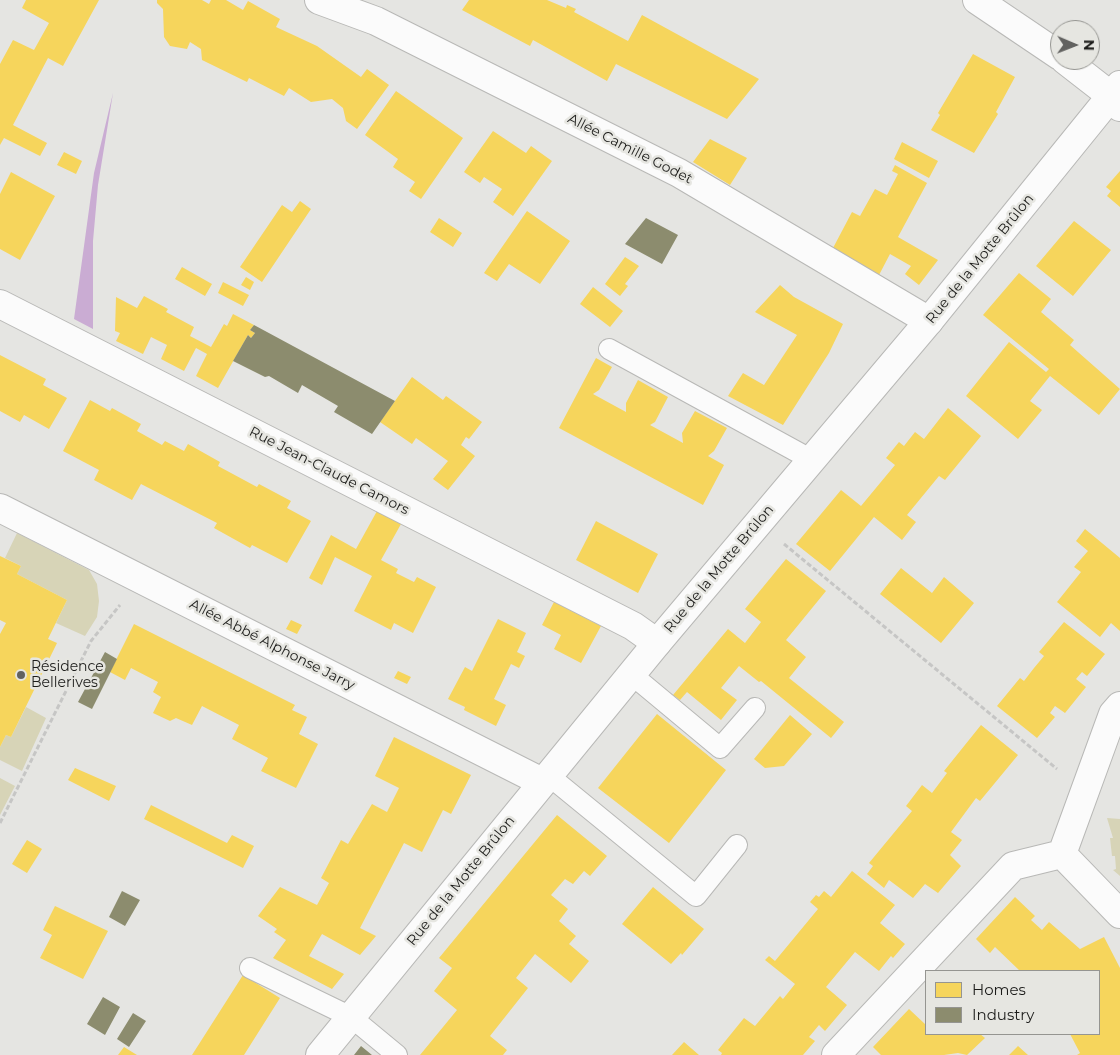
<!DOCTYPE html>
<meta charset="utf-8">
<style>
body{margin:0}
#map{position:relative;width:1120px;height:1055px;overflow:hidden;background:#e5e5e2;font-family:Montserrat,sans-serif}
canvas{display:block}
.legend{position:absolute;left:925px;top:970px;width:175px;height:65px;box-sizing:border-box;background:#e6e6e1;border:1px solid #959591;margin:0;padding:6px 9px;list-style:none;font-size:15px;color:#1c1c1a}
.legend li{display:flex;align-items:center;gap:10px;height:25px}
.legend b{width:25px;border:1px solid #959591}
.north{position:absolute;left:1050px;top:20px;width:50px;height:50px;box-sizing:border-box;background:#e6e6e1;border:1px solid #959591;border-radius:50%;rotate:91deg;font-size:14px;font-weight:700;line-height:20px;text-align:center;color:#1c1c1a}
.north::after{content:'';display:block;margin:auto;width:18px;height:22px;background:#626260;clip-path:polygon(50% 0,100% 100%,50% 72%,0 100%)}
</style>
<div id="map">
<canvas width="1120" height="1055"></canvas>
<ul class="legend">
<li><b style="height:14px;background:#f6d55c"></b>Homes</li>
<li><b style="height:14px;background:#8c8c6e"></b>Industry</li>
</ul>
<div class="north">N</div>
</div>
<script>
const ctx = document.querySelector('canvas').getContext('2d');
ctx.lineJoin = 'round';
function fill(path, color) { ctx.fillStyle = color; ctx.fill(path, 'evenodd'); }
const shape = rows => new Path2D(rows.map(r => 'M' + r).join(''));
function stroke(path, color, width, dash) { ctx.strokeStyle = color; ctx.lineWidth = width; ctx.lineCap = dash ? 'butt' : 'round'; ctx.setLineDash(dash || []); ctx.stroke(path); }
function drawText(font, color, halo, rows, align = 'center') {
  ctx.font = font + ' Montserrat,sans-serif'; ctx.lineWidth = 5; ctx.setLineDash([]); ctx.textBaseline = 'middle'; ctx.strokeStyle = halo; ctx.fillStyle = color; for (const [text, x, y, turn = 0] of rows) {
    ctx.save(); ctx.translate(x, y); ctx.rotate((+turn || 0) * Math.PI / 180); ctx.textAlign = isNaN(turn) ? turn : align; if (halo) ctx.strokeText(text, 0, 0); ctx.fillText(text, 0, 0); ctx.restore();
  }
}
fill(shape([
 [17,533,89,570,97,584,99,601,97,617,85,636,56,623,67,600,17,574,21,566,5,558],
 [26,707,46,718,22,771,0,760,0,747,6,735,11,737],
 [0,778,15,786,0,815],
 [1107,818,1120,819,1120,876,1113,870,1116,869,1115,856,1112,856,1110,838,1113,838]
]), '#d7d4b7');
fill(shape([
 [113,93,98,185,93,241,93,329,74,319,94,173]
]), '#caacd3');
fill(shape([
 [26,0,99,0,63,66,48,58,13,125,47,143,40,156,4,138,0,145,0,64,13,40,34,50,49,23,22,8],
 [157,0,202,0,209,4,211,0,226,0,243,10,248,1,280,19,276,27,317,46,361,77,367,69,389,85,357,129,346,121,343,108,332,99,311,102,289,88,284,96,249,78,247,82,202,60,201,49,190,42,187,49,170,46,164,37,163,9,157,3],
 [469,0,547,0,566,8,567,5,576,9,574,12,628,41,642,15,759,79,727,119,616,64,607,81,533,40,530,46,462,10],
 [973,54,1015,77,996,112,998,114,974,153,931,130,940,115,938,113],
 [396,91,463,138,421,199,409,191,415,182,393,167,398,159,365,135],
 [493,131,526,153,531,146,552,161,513,216,493,202,502,189,484,177,480,183,464,172],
 [710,139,747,158,730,185,693,162],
 [902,142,938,161,929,178,894,159],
 [64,152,82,161,76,174,57,165],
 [895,165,927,183,898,237,938,260,919,285,905,274,911,266,890,254,879,275,833,248,852,212,860,216,875,189,887,195,898,174,892,171],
 [1120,171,1120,207,1107,196,1111,191,1106,187],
 [11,172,55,196,20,260,0,249,0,194],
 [300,201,311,209,262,282,240,267,282,205,292,212],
 [527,211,570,241,540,284,509,264,497,281,484,273],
 [439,218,462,233,453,247,430,232],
 [1074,221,1111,250,1073,296,1036,266],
 [625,257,639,266,625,284,628,286,620,296,605,284],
 [182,267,212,284,205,296,175,279],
 [1019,273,1051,299,1041,312,1074,340,1070,345,1120,389,1099,415,1050,376,1030,401,1042,410,1018,439,966,396,1009,342,1046,372,1049,369,983,315],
 [246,277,254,282,250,290,241,285],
 [223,282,249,295,243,306,218,293],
 [780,285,794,297,843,324,829,353,783,425,728,396,743,373,764,385,797,335,755,312],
 [593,287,623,311,610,327,580,304],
 [144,296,168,309,166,312,194,327,190,336,211,347,224,324,227,326,233,314,254,325,250,330,255,333,251,338,248,335,218,388,196,376,207,354,196,348,184,371,161,359,167,345,151,337,143,354,116,341,120,333,115,331,116,297,137,308],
 [0,355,46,379,43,385,67,398,49,429,24,415,20,422,0,411],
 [596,358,612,367,599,390,593,394,626,412,626,403,638,380,668,397,655,422,650,425,683,443,682,433,695,411,727,428,714,451,708,456,724,465,703,505,559,428],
 [412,377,443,400,446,396,482,422,469,439,466,437,461,445,475,456,448,490,433,479,448,461,416,438,412,444,380,422],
 [90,400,110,411,112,408,141,424,137,431,162,445,165,441,184,451,188,444,220,462,218,466,257,487,259,484,291,501,287,508,311,521,287,563,252,545,250,548,214,528,217,523,141,484,132,500,94,480,99,470,63,451],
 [948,408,981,436,945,480,939,476,907,515,916,522,902,540,874,517,830,571,796,544,841,490,861,506,895,465,886,458,899,442,904,446,915,432,924,439],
 [377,511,401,524,381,560,398,569,396,573,414,582,417,577,436,587,413,633,394,623,391,630,354,611,372,576,335,557,322,585,309,578,331,535,356,549],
 [596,521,658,554,638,593,576,560],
 [1085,529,1120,558,1120,631,1111,623,1100,637,1057,602,1081,572,1074,567,1088,551,1076,541],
 [0,556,21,566,17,574,67,600,48,639,57,643,11,737,6,735,0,747,0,634,6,623,0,620],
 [786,559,826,591,786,640,806,657,789,678,844,722,831,738,761,681,759,682,739,666,721,688,737,700,721,720,687,692,680,700,673,695,728,629,745,643,761,622,745,609],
 [901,568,932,593,944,577,974,603,941,643,880,594],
 [554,602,601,626,581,663,554,649,561,635,542,625],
 [498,619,526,633,517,652,525,656,519,668,511,664,494,699,506,705,496,726,464,710,465,707,448,699,465,667,472,671],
 [291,620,302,625,297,634,286,629],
 [1064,622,1105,654,1087,676,1082,672,1076,679,1086,687,1065,713,1055,706,1050,713,1055,717,1037,738,997,706,1020,678,1024,681,1034,668,1044,656,1039,652],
 [134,624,295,705,292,710,307,717,299,734,318,744,296,788,261,771,268,758,232,739,239,725,202,706,192,725,176,718,170,721,153,713,161,697,153,692,158,682,131,668,125,680,110,672],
 [398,671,411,677,407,684,394,678],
 [657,714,726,770,669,843,598,788],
 [790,715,812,734,784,766,765,768,754,759],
 [981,725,1018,755,980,801,976,798,951,832,962,840,950,855,961,866,938,893,925,884,913,898,889,880,884,888,867,874,873,866,869,863,912,811,906,806,922,785,932,793,947,773,944,771],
 [394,737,471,775,451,814,443,810,422,852,404,843,360,928,376,936,360,955,322,934,309,956,344,974,332,989,273,958,286,940,274,932,277,929,258,916,280,887,317,905,329,883,321,878,341,840,348,844,372,804,387,812,399,788,375,776],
 [75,768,116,786,109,801,68,780],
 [151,805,227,843,232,835,254,846,243,868,144,819],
 [557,815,607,856,590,876,584,871,573,884,565,879,551,895,568,909,559,921,576,936,569,944,589,961,571,983,535,954,516,978,528,988,490,1036,507,1050,503,1055,420,1055,457,1010,434,991,452,968,439,958],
 [27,840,42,849,27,873,12,864],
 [852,871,895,905,880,923,905,944,893,958,891,956,879,971,855,952,826,987,847,1005,825,1031,819,1025,809,1037,815,1041,803,1055,721,1055,722,1053,718,1050,744,1018,755,1026,780,996,783,999,795,984,765,960,769,956,775,961,818,909,810,902,816,895,819,897,824,891,831,897],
 [653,887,704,929,682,955,681,953,671,964,622,924],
 [1015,897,1035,916,1031,920,1042,930,1049,922,1080,949,1104,937,1120,968,1120,1055,1077,1055,1080,1053,1070,1034,1099,1034,1099,971,1020,971,995,947,990,953,976,939],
 [55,906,108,931,83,979,40,958,52,935,43,930],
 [243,975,280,998,244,1055,192,1055],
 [909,1009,926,1025,926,1034,980,1034,985,1038,967,1055,958,1053,944,1055,881,1055,873,1047],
 [684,1042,699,1055,672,1055],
 [1018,1046,1028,1055,1009,1055],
 [124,1047,137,1055,118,1055]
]), '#f6d55c');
fill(shape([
 [646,218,678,235,662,264,625,244],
 [254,325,395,401,372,434,334,412,338,406,302,385,298,393,269,376,265,377,233,361,248,335,251,338,255,333,250,330],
 [105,652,117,659,92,709,78,702],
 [122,891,140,900,125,926,109,917],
 [103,997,120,1007,105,1035,87,1024],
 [133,1013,146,1021,129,1047,117,1039],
 [361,1046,372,1055,354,1055]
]), '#8c8c6e');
const service = shape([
 [609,349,812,460],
 [631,674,720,748,755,708],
 [548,775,696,896,737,845],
 [250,968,351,1017,397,1055]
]);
const minor = shape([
 [319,0,376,21,679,173,929,321],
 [977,0,1060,56],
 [1065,60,1110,95,1120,107],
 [0,304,633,626,657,643],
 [0,508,542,782],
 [1062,854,1113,714,1120,706],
 [836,1055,1013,866,1062,854,1120,914]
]);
const tertiary = shape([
 [320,1055,657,643,929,321,1120,85]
]);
stroke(service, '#b8b8b6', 22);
stroke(minor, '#b8b8b6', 30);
stroke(tertiary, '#b8b8b6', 30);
stroke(shape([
 [784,544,1057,769],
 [0,823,91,641,120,605]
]), '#c6c6c5', 3, [5, 2.5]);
stroke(service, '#fbfbfb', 20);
stroke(minor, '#fbfbfb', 28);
stroke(tertiary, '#fbfbfb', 28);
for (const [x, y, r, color] of [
 [21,675,5,"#626260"]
]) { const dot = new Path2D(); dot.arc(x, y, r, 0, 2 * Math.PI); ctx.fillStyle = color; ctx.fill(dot); stroke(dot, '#e6e6e1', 2); }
drawText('14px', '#1c1c1a', '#e6e6e1', [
 ["Allée Camille Godet",630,149,27],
 ["Rue de la Motte Brûlon",980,259,-51],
 ["Rue Jean-Claude Camors",329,471,27],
 ["Rue de la Motte Brûlon",719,569,-50],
 ["Allée Abbé Alphonse Jarry",272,645,27],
 ["Rue de la Motte Brûlon",461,881,-51]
]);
drawText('14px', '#1c1c1a', '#e6e6e1', [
 ["Résidence",31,667],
 ["Bellerives",31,683]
], 'left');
</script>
